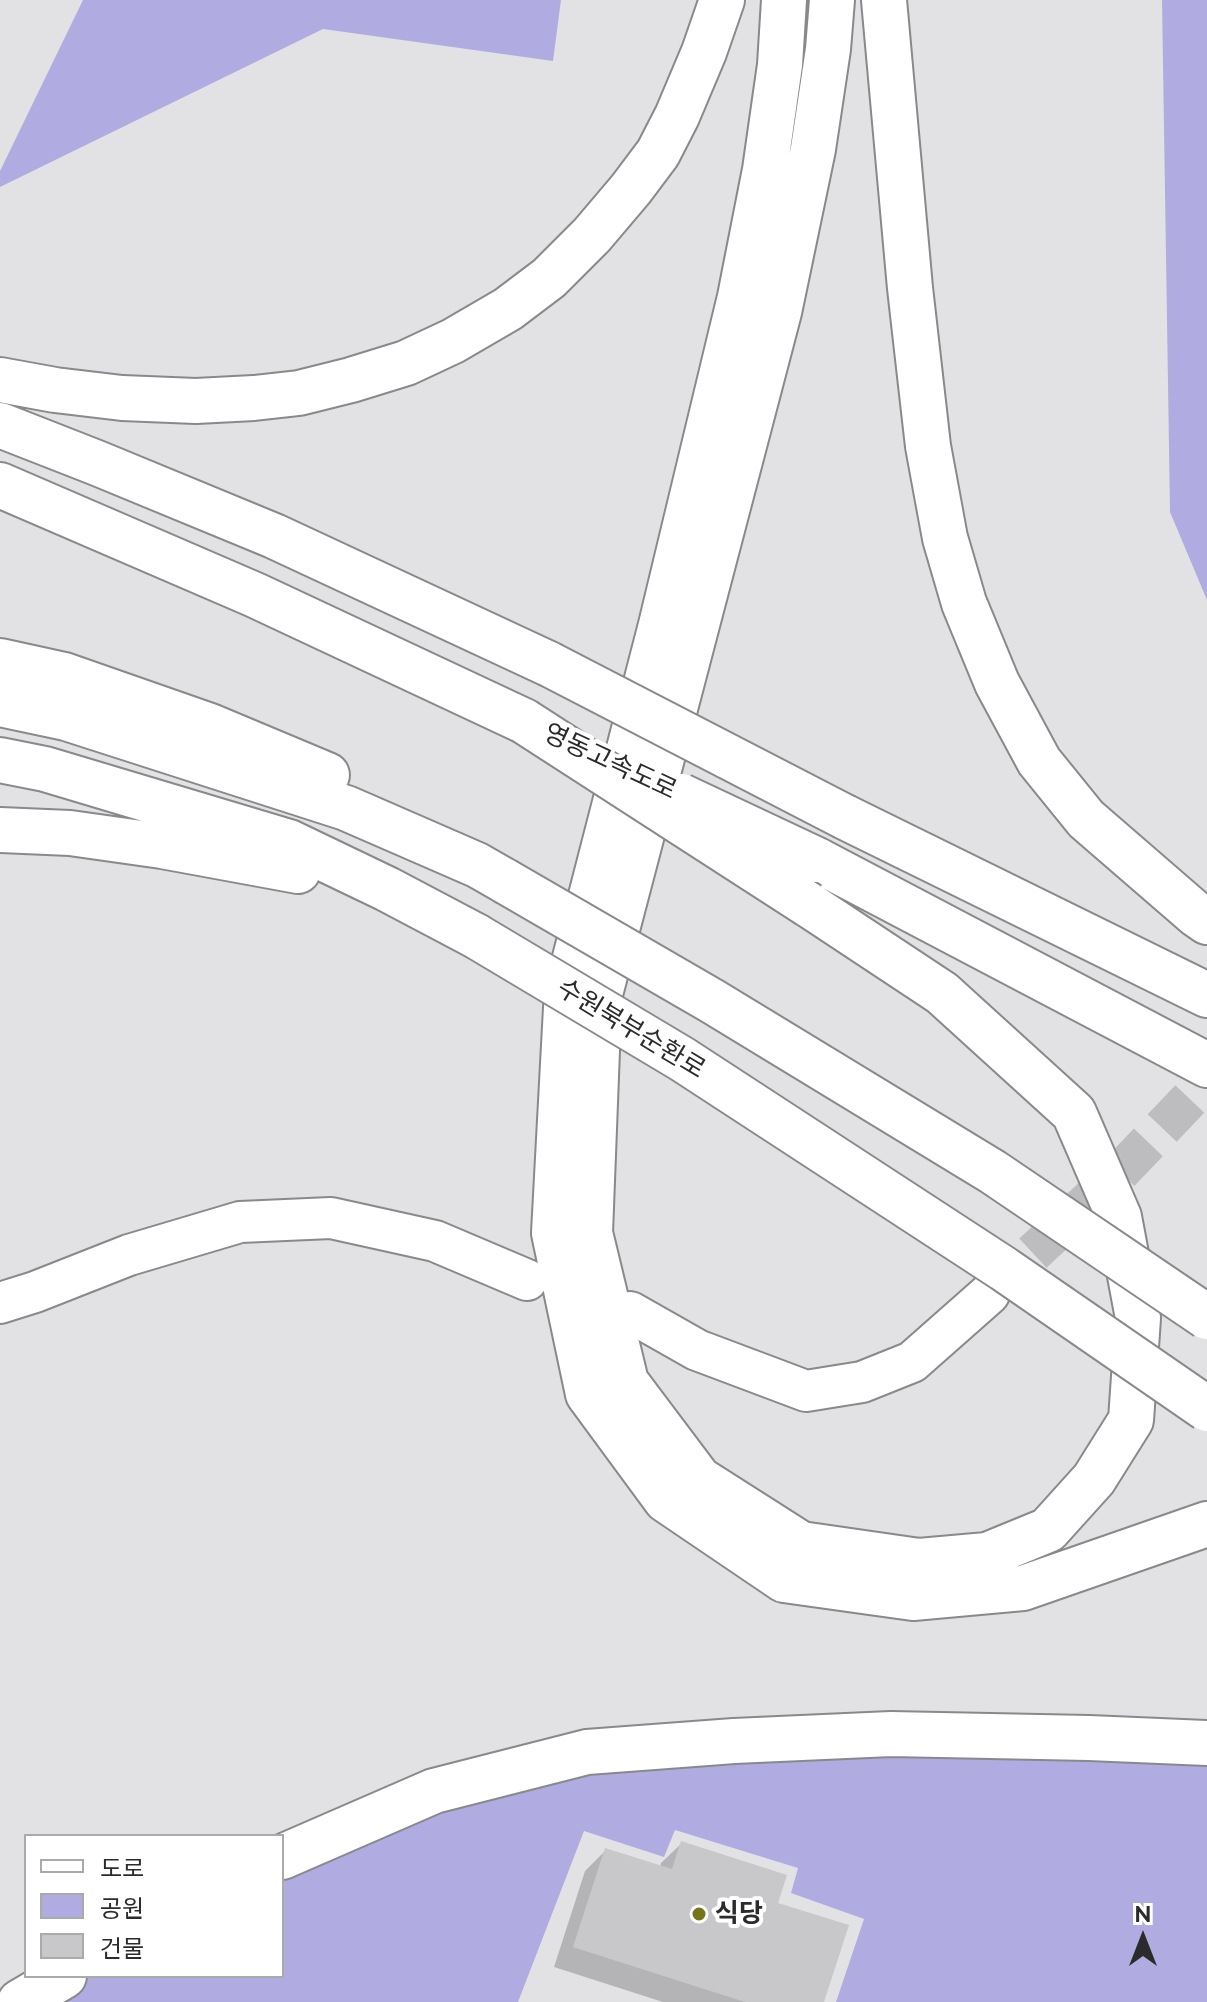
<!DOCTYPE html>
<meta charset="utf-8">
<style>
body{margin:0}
#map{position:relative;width:1207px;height:2002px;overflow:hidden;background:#e2e2e5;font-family:Raleway,"Noto Sans KR",sans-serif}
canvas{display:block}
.legend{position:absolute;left:24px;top:1834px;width:260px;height:144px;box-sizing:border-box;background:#fff;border:2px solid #aaaaab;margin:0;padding:10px 14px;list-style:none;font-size:24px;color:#2b2b2c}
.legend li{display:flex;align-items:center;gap:16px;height:40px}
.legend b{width:40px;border:2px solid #aaaaab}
.north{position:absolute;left:1103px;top:1898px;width:80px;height:80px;-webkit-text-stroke:6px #fff;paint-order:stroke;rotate:0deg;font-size:22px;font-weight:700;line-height:32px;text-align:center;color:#2b2b2c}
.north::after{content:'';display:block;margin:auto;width:28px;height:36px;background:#2b2b2c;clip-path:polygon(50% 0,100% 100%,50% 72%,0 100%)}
</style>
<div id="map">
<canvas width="1207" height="2002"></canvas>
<ul class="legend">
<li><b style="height:10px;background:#fff"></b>도로</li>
<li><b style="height:22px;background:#b0ace2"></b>공원</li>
<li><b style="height:22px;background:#c8c8cb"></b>건물</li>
</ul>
<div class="north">N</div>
</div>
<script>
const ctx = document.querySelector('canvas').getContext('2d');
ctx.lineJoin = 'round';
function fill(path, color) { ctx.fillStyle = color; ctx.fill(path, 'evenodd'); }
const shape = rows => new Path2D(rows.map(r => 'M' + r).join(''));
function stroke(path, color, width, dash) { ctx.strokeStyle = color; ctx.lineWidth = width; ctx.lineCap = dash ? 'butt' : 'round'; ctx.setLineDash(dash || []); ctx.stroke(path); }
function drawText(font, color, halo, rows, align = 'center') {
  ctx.font = font + ' Raleway,"Noto Sans KR",sans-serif'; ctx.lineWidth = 8; ctx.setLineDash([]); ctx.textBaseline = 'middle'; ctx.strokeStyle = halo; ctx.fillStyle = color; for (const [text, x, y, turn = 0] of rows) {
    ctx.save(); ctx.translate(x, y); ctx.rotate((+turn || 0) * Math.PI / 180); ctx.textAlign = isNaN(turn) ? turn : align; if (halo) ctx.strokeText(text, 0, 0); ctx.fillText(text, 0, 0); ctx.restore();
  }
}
fill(shape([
 [83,0,561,0,553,61,323,29,0,187,0,171],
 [1162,0,1207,0,1207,600,1170,512],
 [1207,1743,1207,2002,836,2002,864,1919,791,1893,798,1868,675,1830,664,1857,584,1831,518,2002,20,2002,64,1976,282,1976,282,1857,587,1752]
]), '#b0ace2');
fill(shape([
 [682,1843,775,1904,822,2002,663,2002,554,1967,585,1871,606,1850,660,1868,661,1863]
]), '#0003');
fill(shape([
 [681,1841,787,1875,778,1903,849,1925,824,2002,745,2002,573,1947,605,1848,672,1869]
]), '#c8c8cb');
stroke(shape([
 [989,1294,1122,1170,1207,1081]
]), '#bdbdc0', 40, [40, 20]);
const minor = shape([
 [0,1303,35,1292,129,1255,240,1222,331,1218,435,1241,527,1280],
 [630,1312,697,1350,806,1391,862,1382,912,1362,989,1294]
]);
const highway = shape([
 [784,0,780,65,765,170,740,297,661,625,567,989,554,1233,588,1394,666,1500,784,1580,913,1598,1023,1588,1207,1524],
 [884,0,910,288,928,446,945,538,964,603,997,683,1039,761,1086,819,1197,915,1207,922],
 [0,380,55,390,122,398,196,401,254,398,299,393,351,380,406,363,453,341,508,309,549,278,592,235,631,189,658,153,677,116,704,52,722,0],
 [0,425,97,463,274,536,549,664],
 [0,485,255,595,524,721],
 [0,661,64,675,210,726,327,775],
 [0,704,66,718,346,808,477,865,505,881],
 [0,760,45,769,289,842,387,889,476,936],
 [845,817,1207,995],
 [0,830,70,833,162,846,298,871],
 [817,860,1207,1065],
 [809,905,942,993,1074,1113,1119,1217,1138,1318,1131,1420,1094,1479,1048,1530,987,1555,919,1561,801,1544,699,1479,626,1382,590,1233,599,998,779,312,813,149,828,49,832,0],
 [282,1857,434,1791,587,1752,734,1741,891,1734,1089,1738,1207,1743],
 [20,2002,64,1976]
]);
stroke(minor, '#89888b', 44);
stroke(highway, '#89888b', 48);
stroke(minor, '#fff', 40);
stroke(highway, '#fff', 44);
const highwayBridge = shape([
 [549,664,845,817],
 [524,721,809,905],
 [681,796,817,860],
 [505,881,712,1001,993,1172,1207,1317],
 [476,936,682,1059,1004,1269,1207,1409]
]);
stroke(highwayBridge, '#89888b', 48, []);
stroke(highwayBridge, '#fff', 44);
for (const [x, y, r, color] of [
 [699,1914,8,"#77751a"]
]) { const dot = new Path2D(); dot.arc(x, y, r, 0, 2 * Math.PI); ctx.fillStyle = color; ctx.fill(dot); stroke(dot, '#fff', 3); }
drawText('26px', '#2b2b2c', '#fff', [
 ["영동고속도로",610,762,25],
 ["수원북부순환로",631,1029,31]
]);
drawText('bold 26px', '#2b2b2c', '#fff', [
 ["식당",715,1914]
], 'left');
</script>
